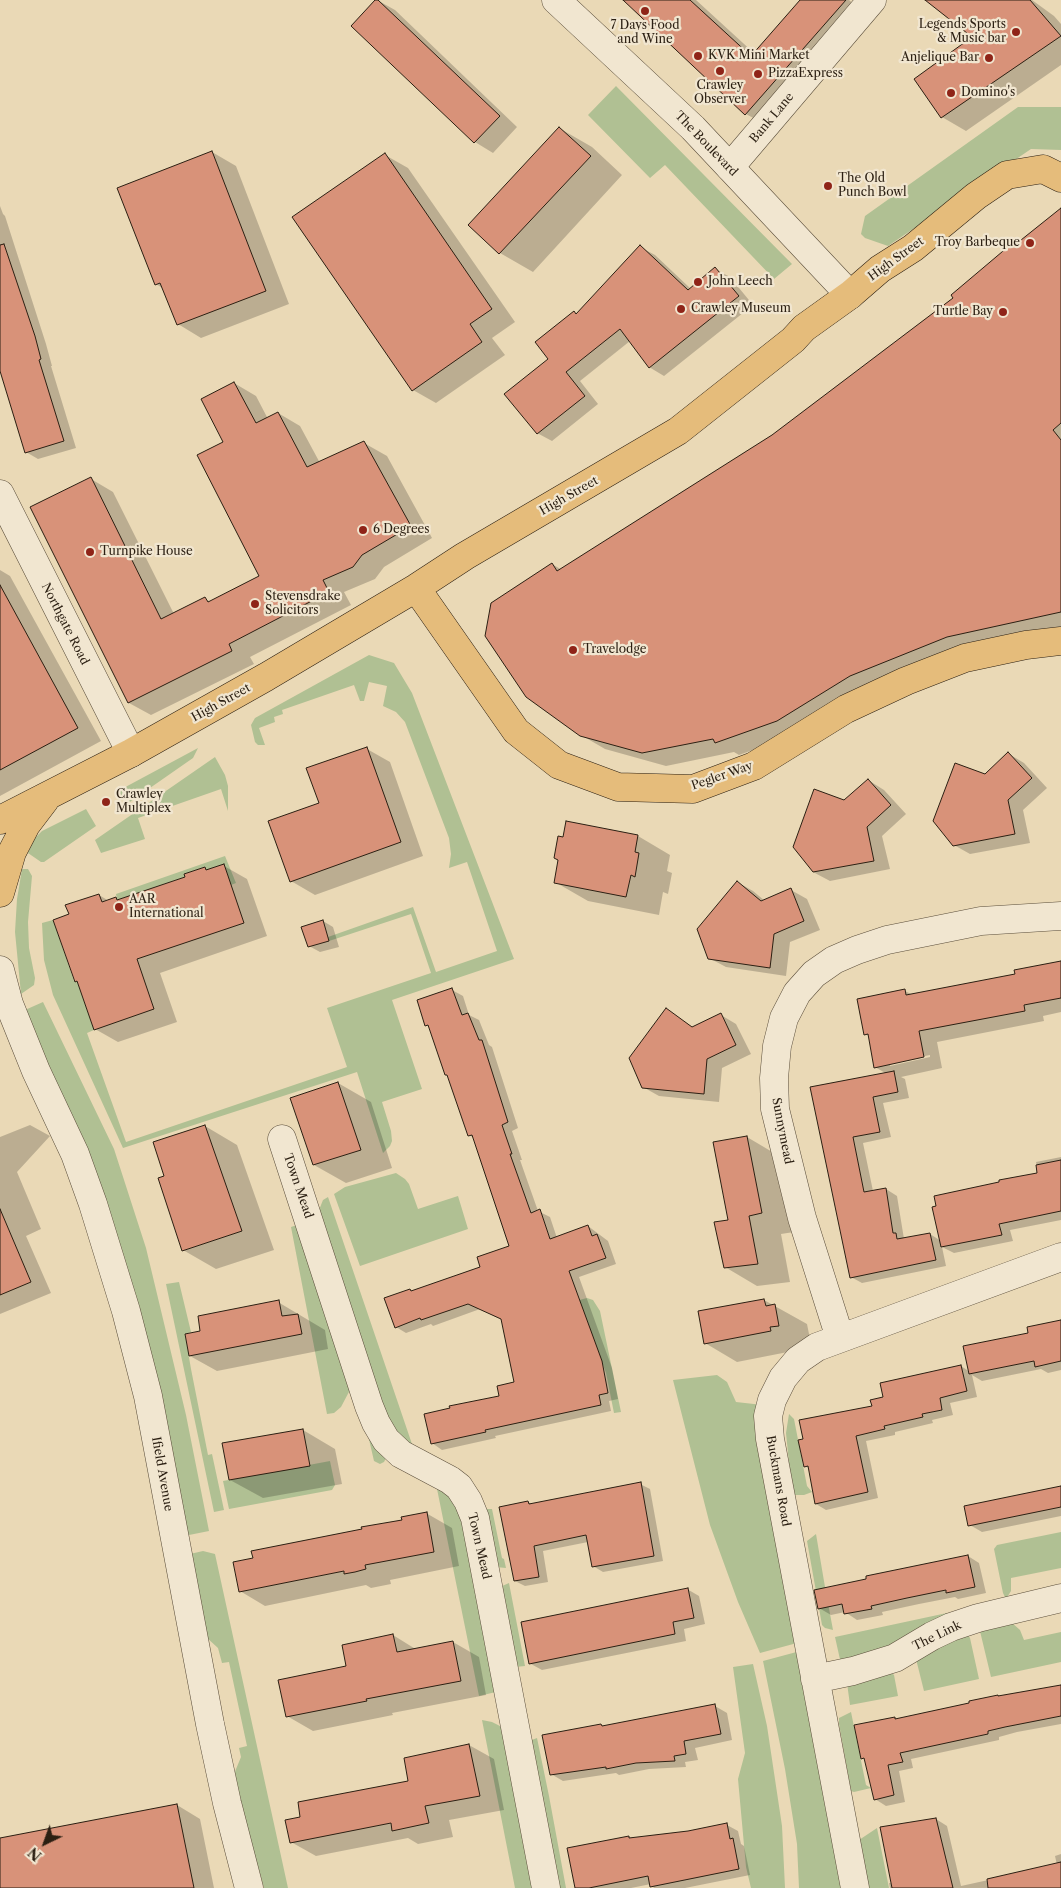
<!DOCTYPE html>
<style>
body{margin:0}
#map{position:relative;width:1061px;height:1888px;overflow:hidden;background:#ead9b6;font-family:"Libre Caslon Text",serif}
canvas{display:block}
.north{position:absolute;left:20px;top:1818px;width:50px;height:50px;-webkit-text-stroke:4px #f1e6d0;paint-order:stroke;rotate:222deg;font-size:14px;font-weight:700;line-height:20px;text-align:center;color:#2b1f12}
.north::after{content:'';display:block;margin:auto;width:18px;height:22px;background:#2b1f12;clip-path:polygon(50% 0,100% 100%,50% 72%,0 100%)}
</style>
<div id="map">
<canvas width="1061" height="1888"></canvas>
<div class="north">N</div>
</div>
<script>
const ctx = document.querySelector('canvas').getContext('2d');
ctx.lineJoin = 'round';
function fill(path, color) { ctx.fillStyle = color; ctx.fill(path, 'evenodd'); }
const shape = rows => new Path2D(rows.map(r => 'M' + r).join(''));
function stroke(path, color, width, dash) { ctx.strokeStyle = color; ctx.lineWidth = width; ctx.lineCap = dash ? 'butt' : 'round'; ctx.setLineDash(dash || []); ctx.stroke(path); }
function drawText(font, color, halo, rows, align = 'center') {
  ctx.font = font + ' "Libre Caslon Text",serif'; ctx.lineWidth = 4.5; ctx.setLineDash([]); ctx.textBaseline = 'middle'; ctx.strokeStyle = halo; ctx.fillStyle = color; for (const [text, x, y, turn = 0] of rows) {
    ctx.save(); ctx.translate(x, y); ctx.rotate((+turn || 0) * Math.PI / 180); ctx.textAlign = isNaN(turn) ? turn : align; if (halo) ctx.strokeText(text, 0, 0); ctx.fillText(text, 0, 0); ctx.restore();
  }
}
fill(shape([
 [616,86,792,264,774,279,665,165,650,178,588,115],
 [1018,107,1061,107,1061,150,1031,149,888,246,865,238,861,234,865,216],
 [369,655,394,663,412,693,514,959,392,1000,422,1089,382,1102,391,1131,392,1141,390,1146,383,1153,357,1072,123,1148,53,995,44,960,42,923,53,920,74,981,77,981,94,1030,87,1033,126,1142,347,1067,327,1008,431,973,411,914,329,941,328,937,413,907,436,972,497,951,467,862,449,868,451,854,449,838,405,722,396,712,383,706,387,686,369,682,364,701,360,701,354,685,282,710,283,714,274,717,275,722,259,728,265,745,258,745,255,742,251,725,255,718],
 [198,748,193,758,127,804,118,791],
 [215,757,225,775,228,786,228,811,221,789,138,818,145,839,101,853,95,840],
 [86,809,96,826,44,862,41,862,28,853,34,839,42,831],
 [225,856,236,883,231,885,206,870,205,867,184,874,185,877,117,900,116,894],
 [22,869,28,869,32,876,28,922,29,948,35,978,34,985,21,994,15,932,17,899],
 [43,1002,114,1149,146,1248,186,1415,209,1531,184,1536,25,1010],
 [396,1173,405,1179,409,1184,418,1209,458,1196,468,1229,360,1266,334,1194,345,1187],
 [328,1197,413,1447,402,1440,385,1416,317,1215,323,1200],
 [297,1225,351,1388,341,1407,334,1413,327,1414,291,1227],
 [179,1282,191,1332,185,1334,191,1369,208,1455,212,1454,224,1510,214,1512,166,1284],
 [587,1298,593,1300,600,1311,621,1412,614,1413,606,1373,579,1300],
 [717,1375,727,1382,736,1402,763,1405,797,1643,760,1653,738,1602,710,1525,673,1380],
 [789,1414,794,1419,807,1486,812,1492,804,1495,795,1495,792,1493,786,1433],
 [365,1422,386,1458,384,1462,380,1464,374,1461],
 [330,1461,335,1485,332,1490,229,1509,223,1481],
 [436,1484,458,1496,500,1691,479,1696],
 [483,1509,492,1509,502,1558,504,1559,506,1568,496,1567],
 [1061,1532,1061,1568,1011,1578,1011,1591,1006,1599,1003,1593,994,1549,997,1545],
 [816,1534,825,1587,833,1630,825,1628,822,1625,807,1541],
 [203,1551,215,1554,288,1888,264,1888,249,1835,234,1774,241,1757,239,1748,247,1746,229,1662,222,1663,218,1648,206,1637,190,1554],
 [509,1583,525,1666,515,1667,500,1587],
 [947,1613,949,1618,901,1645,841,1664,835,1637],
 [1011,1622,1020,1630,1024,1640,1061,1632,1061,1662,991,1677,979,1627],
 [968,1635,970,1638,979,1679,924,1691,916,1659,940,1644],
 [804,1650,846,1888,799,1888,797,1844,785,1769,763,1661],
 [753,1664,767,1726,782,1826,785,1888,751,1888,746,1867,738,1779,745,1753,733,1667],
 [891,1672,894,1675,898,1696,850,1705,847,1683],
 [851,1712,866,1785,871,1788,854,1792,851,1791,839,1724,839,1718],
 [482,1720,492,1722,500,1726,506,1733,535,1888,515,1888],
 [537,1738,549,1796,566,1888,557,1888,529,1741],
 [877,1828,889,1888,866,1888,859,1840]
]), '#b0c093');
fill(shape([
 [377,0,395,10,517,127,493,153,475,142,352,25],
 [625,0,696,0,755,54,802,0,849,0,864,13,766,125,746,114],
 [927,0,1032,0,1054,16,1061,24,1061,65,966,131,942,117,916,80,974,37],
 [559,128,592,147,622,175,533,272,500,253,470,225],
 [212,152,236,166,289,304,201,338,178,324,164,289,156,284],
 [385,155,408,168,515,322,492,338,505,355,436,403,413,390],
 [0,206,3,214,5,216,46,344,52,366,51,366,76,448,38,459,26,452,0,358],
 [1061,209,1061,630,800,733,739,755,734,752,666,766,605,749,581,735,552,564,562,570,772,436,955,298],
 [640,247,655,255,691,289,715,269,730,277,753,305,664,376,649,367,630,341,580,381,598,404,552,441,537,433,550,359,574,313,577,314],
 [234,383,256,396,268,419,278,413,300,426,320,463,364,443,387,456,432,538,384,567,375,579,344,592,351,605,250,657,254,664,151,715,129,703,32,508,91,479,113,492,174,614,205,599,211,602,261,576,224,442],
 [0,570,10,576,101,741,0,796],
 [367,749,390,762,423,856,315,895,291,881,320,804],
 [1009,754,1024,763,1047,788,1023,810,1030,843,970,854,954,845,985,775],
 [868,780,884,790,906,814,882,836,890,869,830,881,813,872,845,802],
 [638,836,670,855,667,871,672,873,668,894,663,892,659,915,588,901,555,882,560,860],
 [224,866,247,879,267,936,160,973,177,1022,118,1042,95,1029,80,983,76,981,70,915,99,895,109,901,116,899,119,901,186,878,205,869,208,871],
 [737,882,753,891,765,901,791,890,807,899,820,930,790,942,786,976,726,967,709,958],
 [323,921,333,927,339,947,320,952,309,946],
 [1061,962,1061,1012,1043,1016,1044,1021,937,1042,942,1068,901,1077,905,1079,909,1098,883,1103,891,1137,863,1143,873,1191,886,1189,897,1196,904,1239,930,1234,941,1241,1039,1174,1036,1162,1061,1157,1061,1220,1010,1230,1013,1241,954,1253,942,1247,946,1266,862,1283,851,1277,811,1088,887,1074,875,1067,869,1036,865,1034,905,991,913,995,1017,975],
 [930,1055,930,1057,890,1066,890,1063],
 [452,990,463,996,469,1015,479,1020,489,1045,492,1047,518,1128,512,1131,522,1160,520,1160,538,1211,550,1217,557,1238,588,1226,608,1241,616,1264,579,1277,612,1368,618,1399,609,1401,611,1411,495,1436,496,1438,442,1450,432,1443,500,1397,515,1383,502,1320,480,1309,433,1326,431,1324,406,1333,396,1327,410,1290,412,1291,481,1268,510,1247,474,1138,469,1135,430,1027,426,1025],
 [666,1010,694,1028,721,1015,736,1024,751,1054,722,1068,719,1102,659,1096,643,1087],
 [338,1083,371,1102,392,1168,346,1183,314,1165],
 [30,1125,50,1136,17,1172,41,1229,26,1236,51,1293,0,1314,0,1137],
 [205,1126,237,1145,274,1250,216,1269,183,1250,166,1177],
 [747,1137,779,1156,794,1232,781,1234,790,1282,757,1286,725,1267,729,1221],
 [764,1300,807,1324,811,1344,803,1349,737,1362,705,1343],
 [278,1302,325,1330,328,1349,217,1371,190,1356,202,1332],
 [1061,1322,1061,1370,1048,1373,1041,1369,982,1381,972,1375,977,1397,950,1403,953,1415,932,1420,933,1423,895,1432,895,1435,866,1441,878,1498,826,1510,816,1504,809,1468,805,1466,873,1407,885,1398,961,1366,970,1372,1029,1334],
 [303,1430,335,1449,342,1484,263,1498,230,1480],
 [640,1484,650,1489,663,1561,603,1572,593,1566,588,1542,543,1551,548,1582,525,1586,515,1581,528,1502,532,1504],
 [1061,1488,1061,1516,982,1532,970,1525],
 [426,1513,452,1528,459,1566,390,1580,391,1584,371,1588,366,1585,265,1606,240,1591,363,1530],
 [968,1556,979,1563,986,1593,958,1599,955,1597,919,1604,882,1612,883,1615,857,1620,845,1612,831,1615,819,1608],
 [687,1589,699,1596,705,1624,684,1629,686,1641,542,1670,531,1664],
 [393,1635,417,1650,453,1642,479,1657,486,1695,392,1713,393,1715,313,1731,287,1716,347,1667],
 [1061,1686,1061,1724,1017,1732,999,1737,999,1740,911,1759,913,1768,899,1771,905,1802,886,1806,875,1799,865,1760,863,1758,895,1718,898,1720],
 [715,1706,727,1713,732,1740,695,1748,698,1760,685,1762,686,1767,649,1769,619,1775,616,1773,563,1781,551,1774,601,1725,604,1727],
 [469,1745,494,1759,504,1810,449,1820,453,1837,418,1844,408,1838,316,1856,291,1842,302,1818,410,1782],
 [177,1805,200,1819,214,1888,0,1888,0,1839],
 [936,1819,947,1826,961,1886,1057,1865,1055,1856,1061,1854,1061,1888,890,1888,889,1883,892,1883],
 [727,1825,738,1831,741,1844,744,1846,750,1875,685,1888,654,1888,651,1884,631,1888,576,1888,629,1837,632,1839,688,1832]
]), '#0003');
const building = shape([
 [375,0,378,0,500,116,474,143,351,26,375,0],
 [623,0,690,0,751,56,800,0,846,0,745,115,623,0],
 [925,0,1030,0,1061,36,941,118,914,79,972,37,925,0],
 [559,127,591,156,499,254,468,225,559,127],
 [212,151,266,291,177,325,160,283,155,285,117,188,212,151],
 [385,153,492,309,470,324,482,342,412,391,292,217,385,153],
 [1061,208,1061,423,1053,430,1061,440,1061,612,947,637,850,676,777,721,715,743,713,739,642,753,580,736,526,697,485,636,491,603,552,563,557,571,772,435,953,298,951,295,1009,246,1011,248,1061,208],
 [4,244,35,336,41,359,39,360,64,441,25,453,0,371,0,245,4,244],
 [640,245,688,290,715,267,739,296,649,368,620,329,566,372,585,396,537,434,504,394,548,359,535,342,574,311,576,314,640,245],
 [234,382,256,423,278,412,307,467,364,441,411,526,362,555,353,567,323,580,329,592,229,644,232,651,128,703,30,507,91,477,161,619,205,597,208,602,259,576,197,455,223,442,201,399,234,382],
 [0,585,78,728,0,770,0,585],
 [367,747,401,842,290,882,268,821,319,803,306,768,367,747],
 [1008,752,1032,778,1008,800,1015,834,953,846,933,821,955,763,985,774,1008,752],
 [868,779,891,805,867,827,874,861,813,872,793,847,814,789,844,800,868,779],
 [566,821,638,835,635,852,639,853,635,877,631,875,626,897,554,883,558,860,554,858,558,836,563,837,566,821],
 [224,864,244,923,137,959,154,1009,94,1030,77,981,75,982,53,920,69,914,65,905,99,894,102,902,116,897,117,900,185,877,184,874,205,867,206,870,224,864],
 [737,881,761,901,791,888,804,921,774,934,770,968,708,959,697,929,737,881],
 [323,920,329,941,308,947,301,927,323,920],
 [1061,961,1061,998,1024,1005,1025,1011,919,1031,924,1057,874,1068,868,1034,864,1035,857,999,905,989,906,995,1015,974,1014,970,1061,961],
 [452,988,462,1015,468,1013,479,1040,482,1040,508,1122,502,1125,512,1154,510,1154,531,1213,540,1209,550,1239,588,1225,592,1236,597,1234,606,1258,569,1271,602,1361,608,1393,599,1395,601,1405,485,1430,486,1432,431,1444,424,1414,450,1408,449,1406,499,1396,497,1386,514,1382,501,1319,468,1304,421,1320,420,1318,395,1328,384,1298,410,1289,411,1291,480,1267,477,1257,509,1246,472,1135,468,1136,447,1075,445,1075,428,1025,425,1026,417,1000,452,988],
 [666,1008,692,1027,721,1013,736,1045,707,1059,704,1094,642,1088,629,1058,666,1008],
 [894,1071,898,1092,873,1097,880,1132,853,1137,864,1192,886,1188,893,1233,896,1233,897,1239,930,1233,936,1260,850,1278,810,1087,894,1071],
 [338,1082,361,1150,313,1165,290,1098,338,1082],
 [205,1125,242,1231,182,1251,158,1178,164,1176,153,1142,205,1125],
 [747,1136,762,1213,749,1216,758,1264,724,1268,714,1222,728,1220,713,1142,747,1136],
 [1061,1160,1061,1211,999,1224,1002,1235,941,1247,932,1207,936,1206,934,1196,999,1182,999,1180,1037,1173,1036,1165,1061,1160],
 [0,1209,31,1282,0,1295,0,1209],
 [764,1299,766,1306,775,1304,779,1326,770,1327,771,1331,704,1344,698,1311,764,1299],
 [279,1300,282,1316,298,1314,302,1334,189,1356,185,1334,200,1331,198,1316,279,1300],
 [1061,1320,1061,1361,1035,1367,1034,1361,969,1374,963,1346,1028,1333,1027,1327,1061,1320],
 [961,1365,967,1391,940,1398,942,1410,922,1414,923,1417,884,1426,885,1429,856,1436,868,1492,815,1504,808,1466,804,1467,798,1440,803,1439,799,1420,872,1406,870,1400,883,1397,880,1383,961,1365],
 [303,1429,310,1466,229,1480,222,1443,303,1429],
 [641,1482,654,1556,592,1567,586,1535,534,1546,539,1577,514,1581,499,1507,528,1501,529,1504,641,1482],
 [1061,1486,1061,1507,968,1526,964,1506,1061,1486],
 [427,1512,434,1552,365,1565,366,1569,355,1572,344,1574,344,1571,239,1592,233,1562,253,1558,251,1551,362,1529,361,1527,402,1520,401,1517,427,1512],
 [968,1555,975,1587,946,1593,946,1590,907,1598,871,1606,872,1609,844,1614,842,1604,818,1609,814,1590,866,1579,866,1576,968,1555],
 [688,1588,694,1618,673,1622,675,1634,529,1664,521,1622,688,1588],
 [393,1634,397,1652,453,1641,461,1681,366,1699,367,1701,286,1717,278,1680,346,1666,342,1645,393,1634],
 [1061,1685,1061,1716,1005,1727,988,1731,988,1734,900,1753,903,1762,888,1765,894,1795,874,1800,864,1758,861,1759,854,1725,895,1717,895,1719,969,1703,969,1701,998,1695,998,1696,1061,1685],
 [715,1704,721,1734,684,1741,686,1754,674,1756,675,1761,636,1763,606,1769,606,1767,550,1775,542,1735,601,1724,602,1726,715,1704],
 [469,1744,480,1796,425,1806,429,1823,392,1831,391,1823,290,1843,285,1820,300,1817,298,1802,408,1781,404,1758,469,1744],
 [177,1804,194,1888,0,1888,0,1838,177,1804],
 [936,1818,953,1888,892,1888,880,1827,936,1818],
 [727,1823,730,1839,733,1838,739,1869,650,1887,648,1876,589,1888,575,1888,567,1848,629,1836,629,1838,688,1831,727,1823],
 [1061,1862,1061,1888,988,1888,987,1879,1061,1862]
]);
fill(building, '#d89279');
stroke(building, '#2b1f12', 1);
const minor = shape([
 [730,167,872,0],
 [0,494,131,753],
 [282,1139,369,1406,376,1423,386,1440,401,1454,450,1480,459,1487,468,1501,475,1518,546,1888],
 [840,1338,802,1218,775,1109,774,1078,777,1046,784,1018,797,993,814,974,834,960,857,950,887,940,981,921,1061,916],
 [815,1679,853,1671,895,1658,932,1636,951,1627,978,1618,1061,1598],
 [855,1888,770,1439,768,1416,772,1400,783,1378,798,1360,817,1347,1061,1257]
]);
const tertiary = shape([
 [556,0,693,128,850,295],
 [0,970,9,1004,36,1071,75,1154,93,1204,126,1311,148,1396,210,1724,227,1803,249,1888]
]);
const primary = shape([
 [416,588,516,731,559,765,618,787,693,789,754,766,846,709,906,681,965,658,1026,645,1061,641],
 [0,820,131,753,266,677,416,588,465,556,678,431,793,340,804,328,850,295,880,269,913,248,976,196,1007,175,1043,169,1061,178],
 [0,893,12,852,26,825,45,800]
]);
stroke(minor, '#5b4e3b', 29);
stroke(tertiary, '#5b4e3b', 29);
stroke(primary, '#2b1f12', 29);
stroke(minor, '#f1e6d0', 28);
stroke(tertiary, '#f1e6d0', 28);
stroke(primary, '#e5bc7b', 28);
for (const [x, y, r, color] of [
 [645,11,5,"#8f2418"],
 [1016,32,5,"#8f2418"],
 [698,56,5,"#8f2418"],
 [989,58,5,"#8f2418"],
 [720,71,5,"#8f2418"],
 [758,74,5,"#8f2418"],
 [951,93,5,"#8f2418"],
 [828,186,5,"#8f2418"],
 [1030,243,5,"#8f2418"],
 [698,282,5,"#8f2418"],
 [681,309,5,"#8f2418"],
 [1003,312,5,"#8f2418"],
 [363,530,5,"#8f2418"],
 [90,552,5,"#8f2418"],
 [255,604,5,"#8f2418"],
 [573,650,5,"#8f2418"],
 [106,802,5,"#8f2418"],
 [119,907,5,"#8f2418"]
]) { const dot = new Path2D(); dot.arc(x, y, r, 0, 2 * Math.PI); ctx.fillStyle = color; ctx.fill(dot); stroke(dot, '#f1e6d0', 2); }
drawText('12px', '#2b1f12', '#f1e6d0', [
 ["Legends Sports",1006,25,"right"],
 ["& Music bar",1006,39,"right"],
 ["7 Days Food",645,26,"center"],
 ["and Wine",645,40,"center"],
 ["KVK Mini Market",708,56],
 ["Anjelique Bar",979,58,"right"],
 ["PizzaExpress",768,74],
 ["Crawley",720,86,"center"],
 ["Observer",720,100,"center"],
 ["Domino's",961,93],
 ["The Old",838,179],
 ["Punch Bowl",838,193],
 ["Troy Barbeque",1020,243,"right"],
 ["John Leech",708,282],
 ["Crawley Museum",691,309],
 ["Turtle Bay",993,312,"right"],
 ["6 Degrees",373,530],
 ["Turnpike House",100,552],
 ["Stevensdrake",265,597],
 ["Solicitors",265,611],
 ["Travelodge",583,650],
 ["Crawley",116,795],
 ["Multiplex",116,809],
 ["AAR",129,900],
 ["International",129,914]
], 'left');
drawText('12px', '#2b1f12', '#f1e6d0', [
 ["Bank Lane",772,118,-50],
 ["The Boulevard",706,144,46],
 ["High Street",896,259,-36],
 ["High Street",569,496,-30],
 ["Northgate Road",65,624,63],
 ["High Street",221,703,-29],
 ["Pegler Way",722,776,-19],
 ["Sunnymead",782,1131,79],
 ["Town Mead",298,1186,71],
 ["Ifield Avenue",162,1474,80],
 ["Buckmans Road",778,1481,80],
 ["Town Mead",479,1546,77],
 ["The Link",937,1636,-26]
]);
</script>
